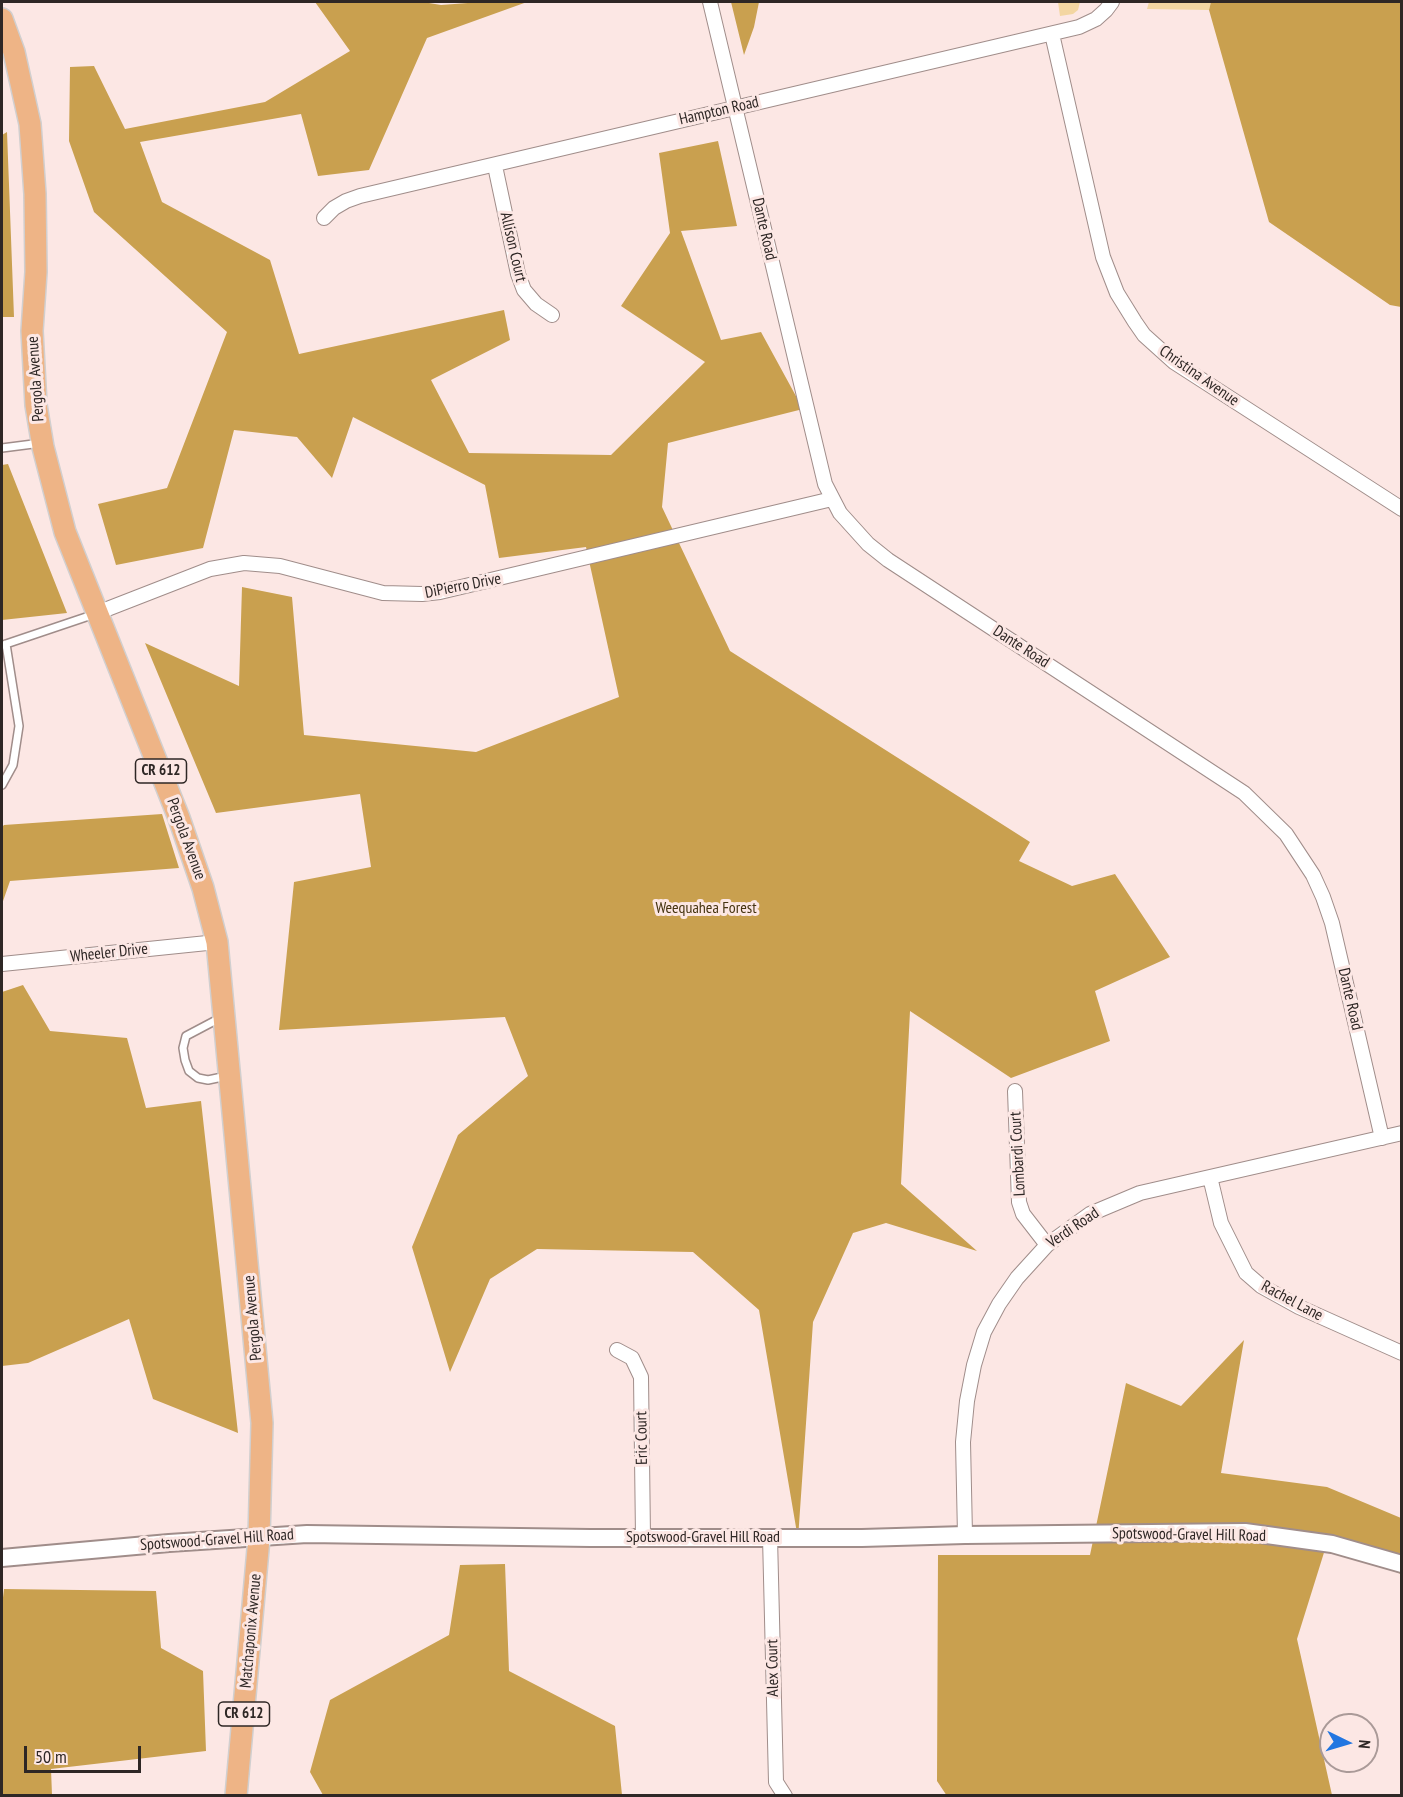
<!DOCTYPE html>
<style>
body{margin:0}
#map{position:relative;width:1403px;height:1797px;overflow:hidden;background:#fce7e4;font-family:"PT Sans Narrow",sans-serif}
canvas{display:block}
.frame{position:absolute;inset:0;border:3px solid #2e2725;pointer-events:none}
.north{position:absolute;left:1319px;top:1713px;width:60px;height:60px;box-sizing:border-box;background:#fce7e4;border:2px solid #aa9a98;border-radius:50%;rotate:95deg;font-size:16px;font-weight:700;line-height:24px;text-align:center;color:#2e2725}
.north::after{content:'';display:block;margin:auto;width:21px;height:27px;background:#2276e1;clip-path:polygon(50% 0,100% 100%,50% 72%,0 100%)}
.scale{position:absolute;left:24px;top:1746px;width:117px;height:27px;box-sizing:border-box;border:3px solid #2e2725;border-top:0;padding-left:8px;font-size:18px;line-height:21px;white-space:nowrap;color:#2e2725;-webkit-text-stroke:4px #fce7e4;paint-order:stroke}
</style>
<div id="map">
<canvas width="1403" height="1797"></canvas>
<div class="frame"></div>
<div class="north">N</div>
<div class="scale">50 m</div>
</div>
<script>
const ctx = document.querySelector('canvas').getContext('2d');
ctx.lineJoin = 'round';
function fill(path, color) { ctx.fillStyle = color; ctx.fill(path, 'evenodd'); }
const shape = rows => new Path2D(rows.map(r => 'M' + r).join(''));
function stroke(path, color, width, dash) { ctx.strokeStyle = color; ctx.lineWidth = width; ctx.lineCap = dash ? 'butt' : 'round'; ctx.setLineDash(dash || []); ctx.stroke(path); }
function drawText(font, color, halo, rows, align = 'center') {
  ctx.font = font + ' "PT Sans Narrow",sans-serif'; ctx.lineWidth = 6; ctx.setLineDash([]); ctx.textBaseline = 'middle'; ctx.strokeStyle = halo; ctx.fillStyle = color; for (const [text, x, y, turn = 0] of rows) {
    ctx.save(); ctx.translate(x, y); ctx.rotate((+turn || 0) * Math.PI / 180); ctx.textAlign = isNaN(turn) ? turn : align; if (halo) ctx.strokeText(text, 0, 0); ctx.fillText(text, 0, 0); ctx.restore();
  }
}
fill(shape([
 [1058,2,1080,2,1078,10,1073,14,1060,16],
 [1149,2,1211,2,1209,10,1147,9]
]), '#f3d6a2');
fill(shape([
 [315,2,423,2,441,5,481,2,527,2,427,38,369,170,318,176,301,114,140,142,162,202,270,260,299,354,504,310,510,340,431,380,469,453,611,455,705,362,621,306,670,233,659,153,718,141,737,226,681,231,721,340,761,332,803,409,668,443,662,507,730,651,1030,842,1019,861,1072,886,1115,874,1170,957,1095,991,1110,1041,1011,1078,910,1011,901,1184,977,1251,886,1223,853,1233,813,1322,798,1539,759,1310,693,1252,537,1249,490,1279,450,1372,412,1247,458,1135,528,1076,505,1017,279,1030,294,882,371,867,360,794,216,813,145,643,239,686,242,587,292,597,304,735,476,752,619,697,586,547,499,558,485,485,353,417,332,478,297,437,234,430,203,548,116,565,98,504,167,488,227,332,94,212,69,141,70,67,94,66,125,129,265,102,350,51],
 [731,2,759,2,754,27,744,55],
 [1211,2,1253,2,1257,3,1263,2,1401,2,1401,307,1390,305,1269,222,1209,10],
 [7,132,14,317,2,317,2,135],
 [8,464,67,613,2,620,2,465],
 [162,814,179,868,10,881,2,904,2,827,4,825],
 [23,985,50,1031,127,1038,146,1108,201,1101,238,1433,153,1399,129,1319,28,1363,2,1366,2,992],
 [1244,1340,1221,1473,1327,1487,1401,1518,1401,1574,1327,1543,1297,1639,1332,1795,947,1796,937,1781,938,1555,1090,1555,1126,1383,1181,1406],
 [505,1564,509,1671,615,1726,622,1795,323,1795,310,1772,330,1700,449,1635,460,1565],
 [4,1589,156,1591,161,1648,203,1671,206,1751,51,1769,52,1795,2,1795,2,1606]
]), '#c9a04f');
const service = shape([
 [2,448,41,443],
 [3,645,95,614],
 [2,785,13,765,19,726,6,644],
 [222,1017,186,1036,183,1048,185,1060,189,1071,198,1078,208,1080,227,1076]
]);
const minor = shape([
 [710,2,825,484,840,513,868,544,888,560,1244,793,1286,834,1313,875,1323,897,1332,923,1382,1138],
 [1052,34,1103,257,1117,293,1135,322,1144,335,1174,362,1402,509],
 [495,166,518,274,524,290,536,304,552,315],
 [324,218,334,208,346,201,360,196,1079,27,1096,19,1106,10,1112,2],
 [97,613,210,569,244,563,280,566,383,593,422,594,440,592,832,499],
 [2,964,217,942],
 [1015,1091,1019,1202,1023,1214,1047,1245],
 [1210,1177,1221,1223,1246,1273,1261,1286,1299,1307,1402,1353],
 [617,1350,632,1358,641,1377,643,1537],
 [965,1535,963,1442,967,1401,974,1365,984,1332,999,1304,1017,1278,1047,1245,1090,1214,1140,1193,1402,1133],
 [770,1537,776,1782,785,1796]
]);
const tertiary = shape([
 [2,1558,169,1543,307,1534,590,1538,862,1538,965,1535,1245,1532,1332,1544,1402,1564]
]);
const primary = shape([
 [2,19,14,52,30,124,35,194,36,272,32,331,36,405,43,447,65,532,179,818,203,888,217,942,262,1423,259,1538,236,1796]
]);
stroke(service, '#a08d8a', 10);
stroke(minor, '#a08d8a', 16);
stroke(tertiary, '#a08d8a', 20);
stroke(primary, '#d1cfcf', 24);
stroke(service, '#fff', 7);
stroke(minor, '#fff', 14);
stroke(tertiary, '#fff', 16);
stroke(primary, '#eeb486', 21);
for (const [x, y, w] of [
 [161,771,51],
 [244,1714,51]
]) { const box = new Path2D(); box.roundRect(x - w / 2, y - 12, w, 24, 4.5); ctx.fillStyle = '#fce7e4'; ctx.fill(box); stroke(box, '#2e2725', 1.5); }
drawText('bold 15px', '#2e2725', null, [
 ["CR 612",161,771],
 ["CR 612",244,1714]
]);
drawText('16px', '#2e2725', '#fce7e4', [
 ["Hampton Road",719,111,-13],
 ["Dante Road",764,229,77],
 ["Allison Court",513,247,77],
 ["Christina Avenue",1199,376,35],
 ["Pergola Avenue",36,379,-94],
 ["DiPierro Drive",463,586,-11],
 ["Dante Road",1021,647,33],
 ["Pergola Avenue",186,839,70],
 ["Wheeler Drive",109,953,-6],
 ["Dante Road",1350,999,77],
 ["Lombardi Court",1018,1154,-93],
 ["Verdi Road",1073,1228,-34],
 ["Rachel Lane",1292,1301,28],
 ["Pergola Avenue",253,1318,-95],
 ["Eric Court",642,1438,-91],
 ["Spotswood-Gravel Hill Road",1189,1535,1],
 ["Spotswood-Gravel Hill Road",703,1537],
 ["Spotswood-Gravel Hill Road",217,1540,-4],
 ["Matchaponix Avenue",251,1631,-85],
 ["Alex Court",773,1668,-91]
]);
drawText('16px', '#463411', '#fce7e4', [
 ["Weequahea Forest",706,908]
]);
</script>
